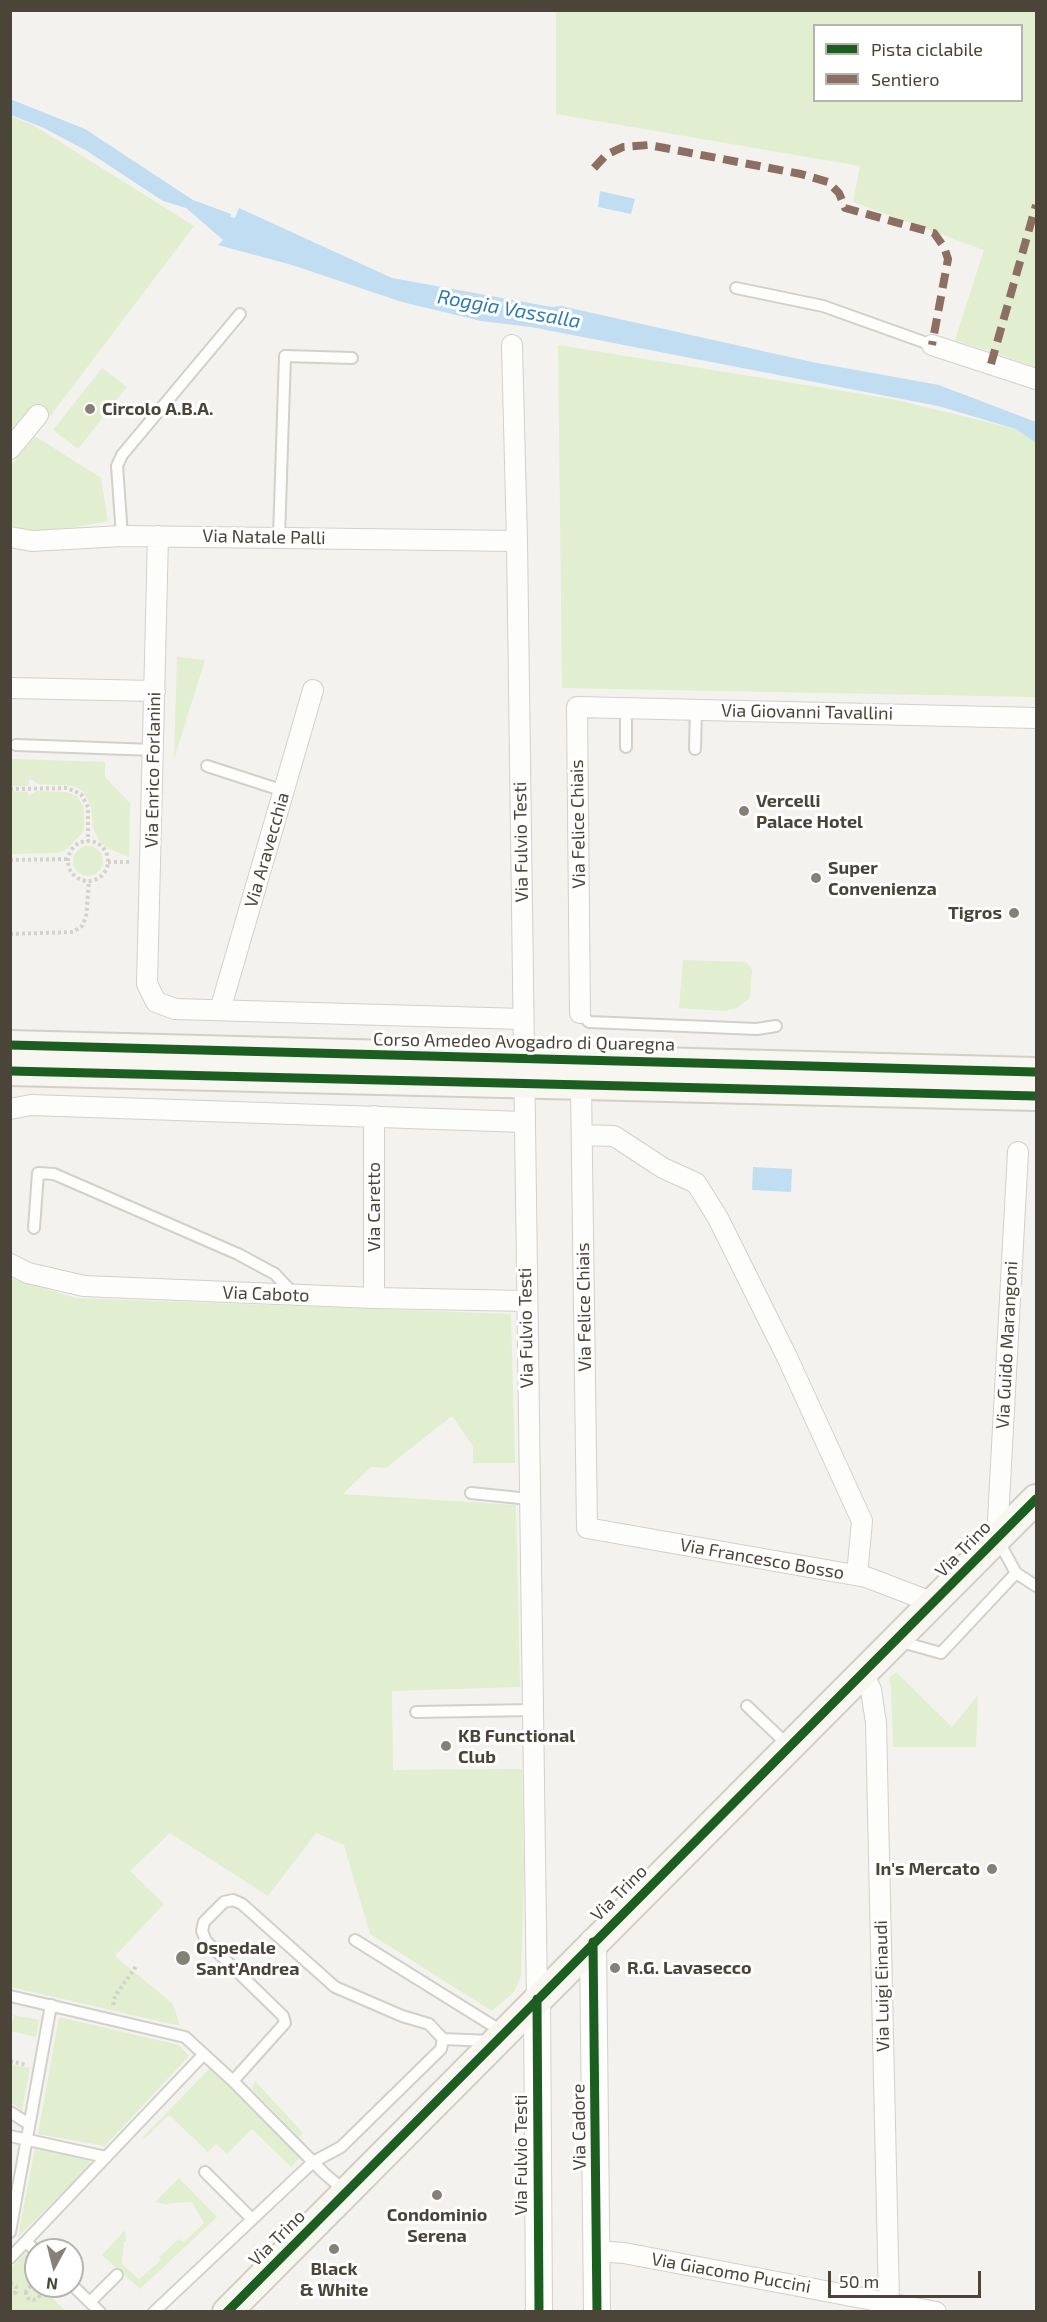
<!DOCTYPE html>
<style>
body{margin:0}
#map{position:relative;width:1047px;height:2322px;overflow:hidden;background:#f4f2ee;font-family:"Exo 2",sans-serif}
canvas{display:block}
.frame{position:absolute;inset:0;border:12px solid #4b4439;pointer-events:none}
.legend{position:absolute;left:813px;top:24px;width:210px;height:78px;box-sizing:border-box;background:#fff;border:2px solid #b7b4b0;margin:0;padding:8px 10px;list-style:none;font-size:18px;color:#4b4439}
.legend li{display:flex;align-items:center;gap:12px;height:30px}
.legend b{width:30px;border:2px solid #b7b4b0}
.north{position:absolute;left:24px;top:2238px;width:60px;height:60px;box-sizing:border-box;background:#fff;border:2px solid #b7b4b0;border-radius:50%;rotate:187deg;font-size:16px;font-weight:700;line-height:24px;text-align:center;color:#4b4439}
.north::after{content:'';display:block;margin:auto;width:21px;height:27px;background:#868178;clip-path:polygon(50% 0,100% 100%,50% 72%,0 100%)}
.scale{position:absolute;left:828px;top:2271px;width:153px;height:27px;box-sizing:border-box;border:3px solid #4b4439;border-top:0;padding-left:8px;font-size:18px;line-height:21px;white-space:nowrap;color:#4b4439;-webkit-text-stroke:4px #fff;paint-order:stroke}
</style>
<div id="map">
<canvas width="1047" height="2322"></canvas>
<div class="frame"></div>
<ul class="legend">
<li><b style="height:8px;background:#1b5e20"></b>Pista ciclabile</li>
<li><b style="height:8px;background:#8d6e63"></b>Sentiero</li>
</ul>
<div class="north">N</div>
<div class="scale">50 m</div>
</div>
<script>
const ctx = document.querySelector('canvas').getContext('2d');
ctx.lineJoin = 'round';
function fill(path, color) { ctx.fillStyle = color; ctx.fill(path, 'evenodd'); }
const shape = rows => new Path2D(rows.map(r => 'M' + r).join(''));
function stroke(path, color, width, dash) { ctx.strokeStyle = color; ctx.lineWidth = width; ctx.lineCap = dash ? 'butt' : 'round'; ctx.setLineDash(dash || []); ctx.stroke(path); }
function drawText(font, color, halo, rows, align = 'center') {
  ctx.font = font + ' "Exo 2",sans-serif'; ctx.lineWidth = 6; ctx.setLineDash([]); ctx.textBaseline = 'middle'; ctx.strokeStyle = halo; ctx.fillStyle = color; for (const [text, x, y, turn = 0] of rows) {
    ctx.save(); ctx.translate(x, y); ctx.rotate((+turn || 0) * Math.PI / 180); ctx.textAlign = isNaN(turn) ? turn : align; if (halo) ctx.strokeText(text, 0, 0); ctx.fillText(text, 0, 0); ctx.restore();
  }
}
fill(shape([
 [556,11,1036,11,1036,367,955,340,984,250,853,202,860,166,556,114],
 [814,26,1022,26,1022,100,814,100],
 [11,116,33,125,194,226,48,419,31,407,11,432],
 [558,345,892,399,1016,429,1036,443,1036,697,562,688],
 [102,368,127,387,78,449,53,430],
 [35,436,101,478,108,521,31,535,11,529,11,465],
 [177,657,205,660,174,759],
 [11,759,105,762,105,777,130,803,129,857,107,848,100,842,93,828,91,806,84,792,74,786,37,784,35,781,29,779,28,786,11,786],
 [11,791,28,792,28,796,37,791,66,792,77,796,84,808,84,827,82,833,67,849,57,853,11,854],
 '73 861a15 15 0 1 1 30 0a15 15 0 1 1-30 0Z',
 [683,960,746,962,752,970,750,998,737,1008,724,1011,679,1008],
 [11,1278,76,1298,511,1314,515,1463,473,1463,473,1446,452,1416,386,1468,371,1467,343,1494,516,1505,520,1687,392,1691,393,1770,522,1769,524,1874,521,1976,514,1992,492,2011,370,1934,344,1845,316,1833,268,1896,170,1833,130,1871,164,1904,115,1956,173,2004,180,2026,11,1987],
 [896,1672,952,1727,978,1695,976,1747,893,1747,891,1689,889,1678],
 [14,2015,39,2020,36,2037,11,2031],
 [59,2017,179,2045,189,2056,105,2146,38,2134],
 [11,2064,30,2068,22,2110,11,2103],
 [210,2068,301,2157,291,2167,252,2129,227,2154,216,2144,208,2152,169,2115,144,2139,143,2137],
 [255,2081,303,2133,299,2137,252,2089],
 [35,2148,88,2159,91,2164,18,2237],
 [179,2178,217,2217,140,2289,102,2255,125,2230,126,2241,124,2242,122,2264,139,2279,161,2260,159,2257,179,2239,184,2242,204,2223,192,2202,169,2203,168,2205,155,2202],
 [25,2253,36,2264,36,2286,58,2286,60,2288,52,2298,66,2311,11,2311,11,2268]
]), '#e1eecf');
fill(shape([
 [10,99,85,129,193,200,231,214,230,217,235,218,239,208,392,278,552,307,561,306,812,362,939,385,1036,422,1036,443,1016,429,938,406,531,327,481,321,402,302,292,265,218,245,223,240,186,208,163,201,87,151,44,128,11,115],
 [600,191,635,199,631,214,598,207],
 [753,1167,792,1169,791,1192,752,1190]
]), '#c0ddf1');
const service = shape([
 [736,288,823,306,932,345],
 [122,536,117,466,122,455,240,314],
 [279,537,285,356,352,358],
 [626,708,626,747],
 [16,745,154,750],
 [695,749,696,710],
 [207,766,284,791],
 [580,1013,589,1022,757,1029,776,1026],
 [34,1228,38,1173,54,1174,238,1254,275,1274,288,1288,290,1295],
 [471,1493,529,1499],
 [1016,1573,1036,1586],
 [898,1641,941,1653,1016,1573,998,1540],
 [747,1706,789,1746],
 [416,1712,532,1710],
 [355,1940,503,2032],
 [10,1996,185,2037,233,2081,325,2174,345,2191],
 [443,2039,491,2041],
 [10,2112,29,2124],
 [10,2136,106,2157],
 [205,2172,252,2219],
 [10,2232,51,2005],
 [26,2242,36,2251],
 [10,2258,204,2054],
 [72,2285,100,2312],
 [90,2302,117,2275],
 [154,2312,313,2162,341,2147,441,2049,443,2039,429,2024,402,2016,335,1987,242,1904,233,1900,224,1902,204,1922,202,1931,206,1941,283,2016,285,2023,233,2081]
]);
const minor = shape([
 [512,345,517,541,537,1999],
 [932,345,1036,379],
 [10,449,38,415],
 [158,536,147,984,156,1002,175,1009,523,1019],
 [10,537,32,541,122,536,517,541],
 [10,688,155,691],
 [220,1010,313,690],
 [580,1013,577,707,1036,718],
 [581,1085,587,1528,866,1577,934,1603],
 [10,1109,31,1105,524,1122],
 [582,1135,614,1136,663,1168,696,1183,718,1218,787,1357,862,1521,857,1575],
 [10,1264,28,1273,84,1286,374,1298,526,1301],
 [374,1298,374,1116],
 [997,1538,1018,1152],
 [863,1672,871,1690,876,1723,889,2302],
 [597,2251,624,2253,936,2312]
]);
const tertiary = shape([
 [593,1942,597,2312],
 [537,1999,539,2312]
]);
const secondary = shape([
 [10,1045,1036,1072],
 [10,1071,1036,1096],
 [227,2312,1036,1499]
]);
stroke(service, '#d2d0cb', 14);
stroke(minor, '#d2d0cb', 22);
stroke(tertiary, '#d2d0cb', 28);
stroke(secondary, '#d3cfc5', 32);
stroke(shape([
 [10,789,67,788,81,794,88,807,88,841],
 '68 861a20 20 0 1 1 40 0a20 20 0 1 1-40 0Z',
 [10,860,68,859],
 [108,862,129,862],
 [10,934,73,932,82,926,86,917,89,881],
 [113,2005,115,1996,137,1965],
 [10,2061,27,2065],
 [10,2283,16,2287,16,2292,10,2296],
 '26 2293a7 7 0 1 1 14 0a7 7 0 1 1-14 0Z'
]), '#d3d2cc', 4, [3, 3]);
stroke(service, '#fdfdfc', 10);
stroke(minor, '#fdfdfc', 20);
stroke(tertiary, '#fdfdfc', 26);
stroke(secondary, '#f7f6f1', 28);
stroke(shape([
 [594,168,606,155,623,147,649,145,801,174,828,182,839,193,845,208,934,233,944,247,948,259,932,345],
 [991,364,1036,205]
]), '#8d6e63', 8, [15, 8]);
stroke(shape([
 [10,1045,1036,1072],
 [10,1071,1036,1096],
 [593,1942,597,2312],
 [537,1999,539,2312],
 [227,2312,1036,1499]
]), '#1b5e20', 9);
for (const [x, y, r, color] of [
 [90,409,6,"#868178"],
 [744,811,6,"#868178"],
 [816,878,6,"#868178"],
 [1014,913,6,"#868178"],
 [446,1746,6,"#868178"],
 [992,1869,6,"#868178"],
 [183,1958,8,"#868178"],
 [615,1968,6,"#868178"],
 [437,2195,6,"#868178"],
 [334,2249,6,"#868178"]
]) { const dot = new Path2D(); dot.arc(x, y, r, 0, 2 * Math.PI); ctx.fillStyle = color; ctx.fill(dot); stroke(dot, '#fff', 2); }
drawText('bold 18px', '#4b4439', '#fff', [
 ["Circolo A.B.A.",102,409],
 ["Vercelli",756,801],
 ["Palace Hotel",756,822],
 ["Super",828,868],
 ["Convenienza",828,889],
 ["Tigros",1002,913,"right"],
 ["KB Functional",458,1736],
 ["Club",458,1757],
 ["In's Mercato",980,1869,"right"],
 ["Ospedale",196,1948],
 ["Sant'Andrea",196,1969],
 ["R.G. Lavasecco",627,1968],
 ["Condominio",437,2215,"center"],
 ["Serena",437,2236,"center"],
 ["Black",334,2269,"center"],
 ["& White",334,2290,"center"]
], 'left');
drawText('18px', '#4b4439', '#fff', [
 ["Via Natale Palli",264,537,1],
 ["Via Giovanni Tavallini",807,712,1],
 ["Via Enrico Forlanini",153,770,-89],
 ["Via Felice Chiais",578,824,-91],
 ["Via Fulvio Testi",521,842,-91],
 ["Via Aravecchia",267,850,-74],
 ["Corso Amedeo Avogadro di Quaregna",524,1042,1],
 ["Via Caretto",374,1207,-90],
 ["Via Caboto",266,1294,2],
 ["Via Felice Chiais",584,1307,-91],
 ["Via Fulvio Testi",526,1328,-91],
 ["Via Guido Marangoni",1007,1345,-87],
 ["Via Trino",963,1549,-46],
 ["Via Francesco Bosso",762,1559,10],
 ["Via Trino",619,1893,-45],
 ["Via Luigi Einaudi",882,1986,-91],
 ["Via Cadore",579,2127,-91],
 ["Via Fulvio Testi",521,2155,-90],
 ["Via Trino",277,2238,-45],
 ["Via Giacomo Puccini",731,2273,10]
]);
drawText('italic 20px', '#2e7ab2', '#fff', [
 ["Roggia Vassalla",509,309,10]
]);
</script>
